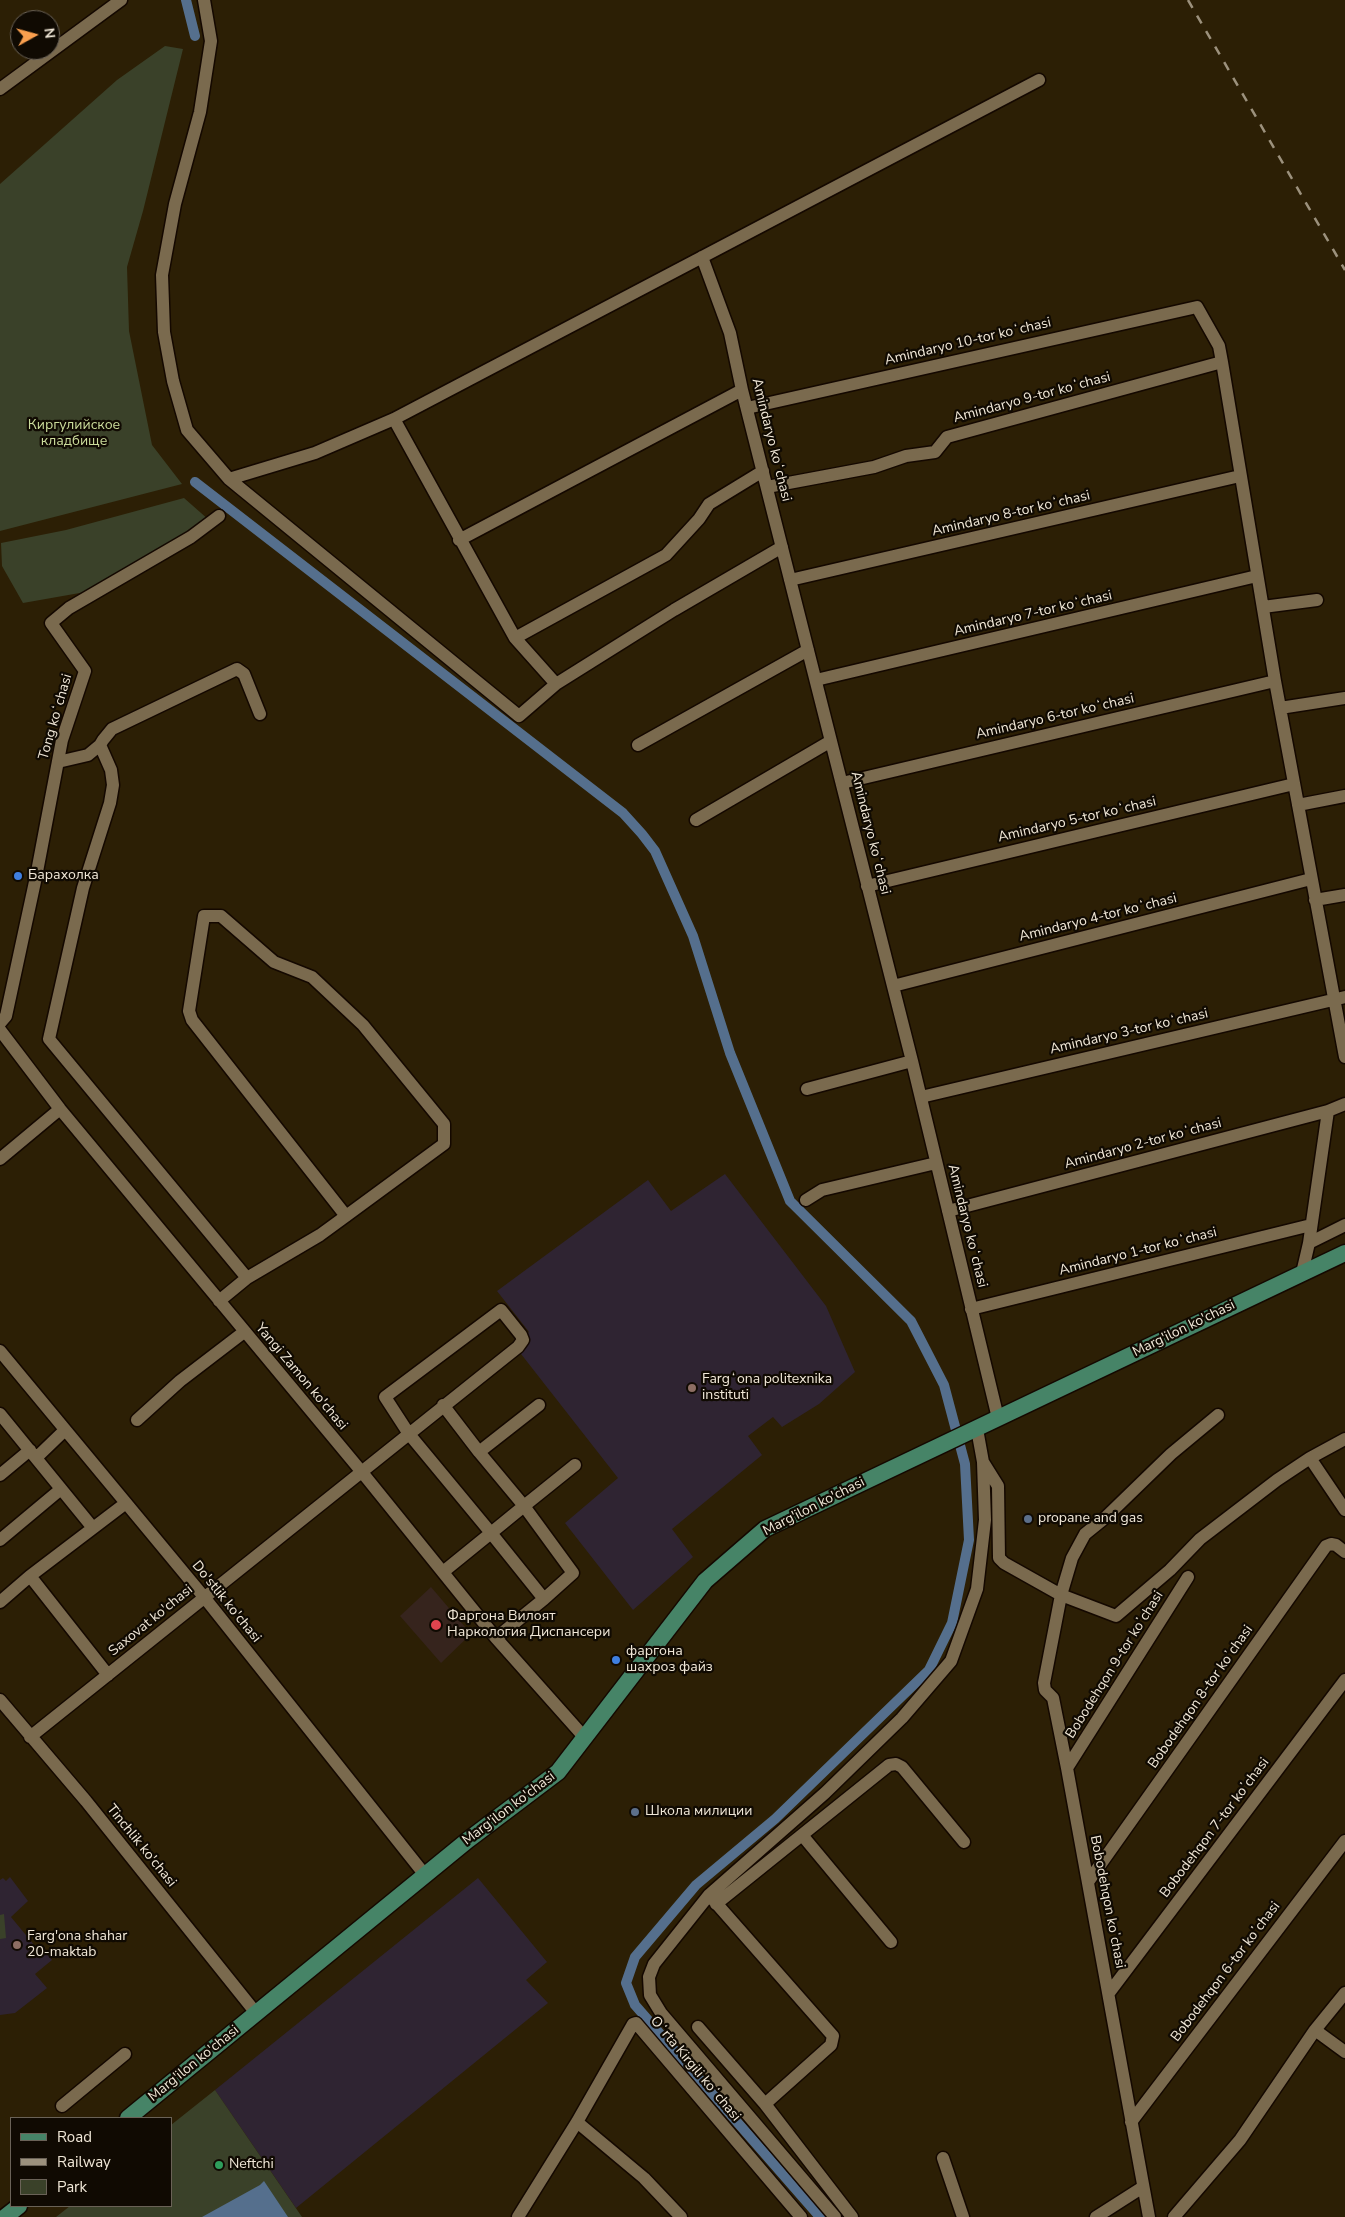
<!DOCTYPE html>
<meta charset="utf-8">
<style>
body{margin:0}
#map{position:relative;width:1345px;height:2217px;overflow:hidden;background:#2c1f05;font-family:"Nunito Sans",sans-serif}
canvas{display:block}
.legend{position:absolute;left:10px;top:2117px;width:162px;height:90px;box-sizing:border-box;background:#100a02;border:1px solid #6a6257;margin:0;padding:6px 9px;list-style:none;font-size:15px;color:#f0e7d7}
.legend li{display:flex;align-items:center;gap:10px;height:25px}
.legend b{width:25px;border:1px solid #6a6257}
.north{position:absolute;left:10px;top:10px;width:50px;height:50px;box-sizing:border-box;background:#100a02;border:1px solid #6a6257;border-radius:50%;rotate:83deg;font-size:14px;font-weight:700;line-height:20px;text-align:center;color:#f0e7d7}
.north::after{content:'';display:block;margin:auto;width:18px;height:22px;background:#fa9f4e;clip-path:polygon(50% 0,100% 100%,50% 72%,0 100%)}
</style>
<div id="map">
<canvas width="1345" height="2217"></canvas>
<ul class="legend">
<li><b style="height:6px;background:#468467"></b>Road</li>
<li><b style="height:6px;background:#9c917d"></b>Railway</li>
<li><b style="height:14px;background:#3a4129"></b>Park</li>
</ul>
<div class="north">N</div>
</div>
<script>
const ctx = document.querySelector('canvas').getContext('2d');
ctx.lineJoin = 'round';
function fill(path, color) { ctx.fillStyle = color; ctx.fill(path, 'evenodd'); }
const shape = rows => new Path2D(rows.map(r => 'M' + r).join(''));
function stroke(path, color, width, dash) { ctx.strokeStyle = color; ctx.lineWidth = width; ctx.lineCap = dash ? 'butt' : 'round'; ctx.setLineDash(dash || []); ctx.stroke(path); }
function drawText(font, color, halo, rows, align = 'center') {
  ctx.font = font + ' "Nunito Sans",sans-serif'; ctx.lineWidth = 4.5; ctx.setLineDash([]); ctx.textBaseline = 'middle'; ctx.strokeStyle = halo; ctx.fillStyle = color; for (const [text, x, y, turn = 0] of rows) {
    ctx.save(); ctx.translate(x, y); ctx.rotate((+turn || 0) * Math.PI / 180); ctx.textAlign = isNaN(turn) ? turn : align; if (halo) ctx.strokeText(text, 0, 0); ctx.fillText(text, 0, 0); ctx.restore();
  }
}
fill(shape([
 [725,1174,826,1306,855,1372,819,1404,782,1427,773,1417,748,1436,762,1455,672,1529,693,1557,633,1610,565,1523,618,1478,514,1345,529,1332,497,1291,648,1180,671,1211],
 [10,1877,28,1901,11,1917,35,1946,39,1944,52,1960,35,1974,47,1988,15,2013,0,2015,0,1880,3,1878,6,1881],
 [478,1878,547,1962,526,1980,548,2003,296,2208,215,2090]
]), '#2f2432');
fill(shape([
 [431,1587,471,1634,441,1663,400,1616]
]), '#36241d');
fill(shape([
 [165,46,183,49,143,211,127,267,129,331,152,445,182,484,0,531,0,184,117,80],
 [184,498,209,520,91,591,23,603,2,566,1,543,66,530],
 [4,1914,6,1938,0,1939,0,1915],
 [215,2090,302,2217,56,2217,70,2206,171,2206,171,2125]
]), '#3a4129');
fill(shape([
 [264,2181,288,2217,202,2217,260,2185]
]), '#556f8d');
stroke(shape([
 [186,0,195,36],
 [195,482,623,813,642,834,655,851,693,936,730,1053,790,1201,911,1321,944,1385,965,1464,969,1540,952,1623,929,1670,775,1819,696,1885,635,1957,626,1983,635,2005,820,2217]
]), '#556f8d', 10);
const minor = shape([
 [204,0,211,41,200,112,175,204,162,275,164,332,173,381,187,430,229,479,519,716,556,684,515,638,394,419],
 [0,89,121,0],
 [702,257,730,333,742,390,912,1061,998,1418],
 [747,408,1197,307,1219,346,1222,362,1275,681,1345,1057],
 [229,479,315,453,394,419,1039,80],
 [767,487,874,467,906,456,935,452,947,437,1222,362],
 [459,540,742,390],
 [790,580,1240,476],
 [1263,607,1317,600],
 [515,638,666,555,699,519,709,504,763,471],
 [816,680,1257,576],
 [556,684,674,610,782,547],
 [1280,708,1345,698],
 [638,745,808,650],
 [58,762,88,755,100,745],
 [842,783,1275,681],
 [1298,805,1345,796],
 [696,820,831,741],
 [867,886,1294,784],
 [1315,900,1345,895],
 [893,986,1311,879],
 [0,1023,6,1016,36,877,62,740,85,671,51,623,69,608,191,537,219,516],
 [0,1030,60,1109,361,1471,496,1638,585,1738],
 [807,1089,912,1061],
 [921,1097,1345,997],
 [0,1159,60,1109],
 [806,1200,822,1190,936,1163],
 [948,1211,1328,1111,1345,1104],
 [1309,1243,1345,1225],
 [1302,1273,1309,1243,1328,1111],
 [247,1278,49,1039,83,888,110,803,113,785,111,770,100,745,103,740,112,729,237,669,244,674,260,714],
 [219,1301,247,1278,320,1235,346,1216,444,1144,444,1124,363,1025,312,977,274,962,221,916,204,916,189,1011,192,1020,346,1216],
 [971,1309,1311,1225],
 [0,1351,204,1597,425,1875],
 [443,1405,479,1452],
 [0,1414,93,1528],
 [137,1420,180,1381,244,1332],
 [977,1429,983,1462,998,1486,999,1558,1004,1563,1061,1595,1116,1616,1170,1570,1200,1539,1277,1480,1310,1458,1345,1439],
 [36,1458,65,1430],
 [1310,1458,1345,1510],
 [0,1475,30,1450],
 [0,1540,61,1489],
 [443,1572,491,1533,544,1599,573,1573,524,1506,575,1465],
 [0,1602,30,1576],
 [496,1638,544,1599],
 [108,1675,30,1576,126,1503],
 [0,1700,86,1801,256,2013],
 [30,1737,409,1434,385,1397,501,1310,521,1335,523,1340,518,1347,409,1434,491,1533,524,1506,479,1452,539,1405],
 [1067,1768,1188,1577],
 [802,1835,891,1942],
 [1088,1882,1326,1546,1331,1544,1336,1545,1345,1552],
 [709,1895,833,2036,831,2045,765,2104,852,2217],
 [716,1904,889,1765,896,1764,902,1767,964,1842],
 [1109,1993,1345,1680],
 [698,2027,765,2104],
 [1315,2030,1345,2052],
 [62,2106,125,2054],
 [577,2122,644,2178,681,2217],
 [1131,2122,1345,1841],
 [943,2158,963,2217],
 [518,2217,577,2122,633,2024,636,2023,801,2217],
 [835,2217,661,2013,650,1995,649,1977,654,1964,709,1895,825,1793,902,1718,951,1661,977,1589,985,1520,983,1462],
 [1096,2217,1143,2187],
 [1149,2217,1067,1768,1053,1698,1045,1690,1044,1683,1061,1595,1072,1558,1085,1534,1106,1517,1171,1454,1218,1415],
 [1174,2217,1240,2140,1315,2030,1345,1993]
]);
const major = shape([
 [128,2118,468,1840,558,1772,705,1581,765,1529,1345,1253],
 [5,2217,19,2206]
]);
stroke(minor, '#140800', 15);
stroke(major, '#140800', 19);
stroke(minor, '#7a6a4e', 12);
stroke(major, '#468467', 16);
stroke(shape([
 [1188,0,1345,270]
]), '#9c917d', 2.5, [9, 9]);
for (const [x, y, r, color] of [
 [18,876,5,"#3f7fe0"],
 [692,1388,5,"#8d6e63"],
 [1028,1519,5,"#5c6f8a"],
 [436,1625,6,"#e0444e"],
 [616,1660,5,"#3f7fe0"],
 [635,1812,5,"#5c6f8a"],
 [17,1945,5,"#8d6e63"],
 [219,2165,5,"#2e9e5b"]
]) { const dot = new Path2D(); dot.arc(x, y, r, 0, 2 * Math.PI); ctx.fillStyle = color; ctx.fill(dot); stroke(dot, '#100a02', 2); }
drawText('14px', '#f0e7d7', '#100a02', [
 ["Amindaryo 10-tor koʻchasi",968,342,-13],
 ["Amindaryo 9-tor koʻchasi",1032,398,-15],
 ["Amindaryo koʻchasi",771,440,76],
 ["Amindaryo 8-tor koʻchasi",1011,514,-13],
 ["Amindaryo 7-tor koʻchasi",1033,614,-13],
 ["Tong koʻchasi",56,717,-74],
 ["Amindaryo 6-tor koʻchasi",1055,717,-13],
 ["Amindaryo 5-tor koʻchasi",1077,820,-13],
 ["Amindaryo koʻchasi",870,833,76],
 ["Amindaryo 4-tor koʻchasi",1098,918,-14],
 ["Amindaryo 3-tor koʻchasi",1129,1032,-13],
 ["Amindaryo 2-tor koʻchasi",1143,1144,-15],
 ["Amindaryo koʻchasi",967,1226,76],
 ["Amindaryo 1-tor koʻchasi",1138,1252,-14],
 ["Marg'ilon ko'chasi",1184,1329,-26],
 ["Yangi Zamon ko'chasi",301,1377,50],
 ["Marg'ilon ko'chasi",814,1507,-27],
 ["Do'stlik ko'chasi",226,1602,51],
 ["Saxovat ko'chasi",151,1621,-39],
 ["Bobodehqon 9-tor koʼchasi",1115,1665,-58],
 ["Bobodehqon 8-tor koʼchasi",1201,1697,-55],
 ["Marg'ilon ko'chasi",509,1809,-37],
 ["Bobodehqon 7-tor koʼchasi",1215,1828,-53],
 ["Tinchlik ko'chasi",141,1846,51],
 ["Bobodehqon koʼchasi",1107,1902,79],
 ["Bobodehqon 6-tor koʼchasi",1226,1972,-53],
 ["Marg'ilon ko'chasi",194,2064,-39],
 ["Oʻrta Kirgili koʻchasi",695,2069,50]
]);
drawText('14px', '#ccdd9c', '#100a02', [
 ["Киргулийское",74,426],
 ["кладбище",74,442]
]);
drawText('14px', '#f0e7d7', '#100a02', [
 ["Барахолка",28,876],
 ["Fargʻona politexnika",702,1380],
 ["instituti",702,1396],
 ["propane and gas",1038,1519],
 ["Фаргона Вилоят",447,1617],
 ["Наркология Диспансери",447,1633],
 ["фаргона",626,1652],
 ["шахроз файз",626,1668],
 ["Школа милиции",645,1812],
 ["Farg'ona shahar",27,1937],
 ["20-maktab",27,1953],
 ["Neftchi",229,2165]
], 'left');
</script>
